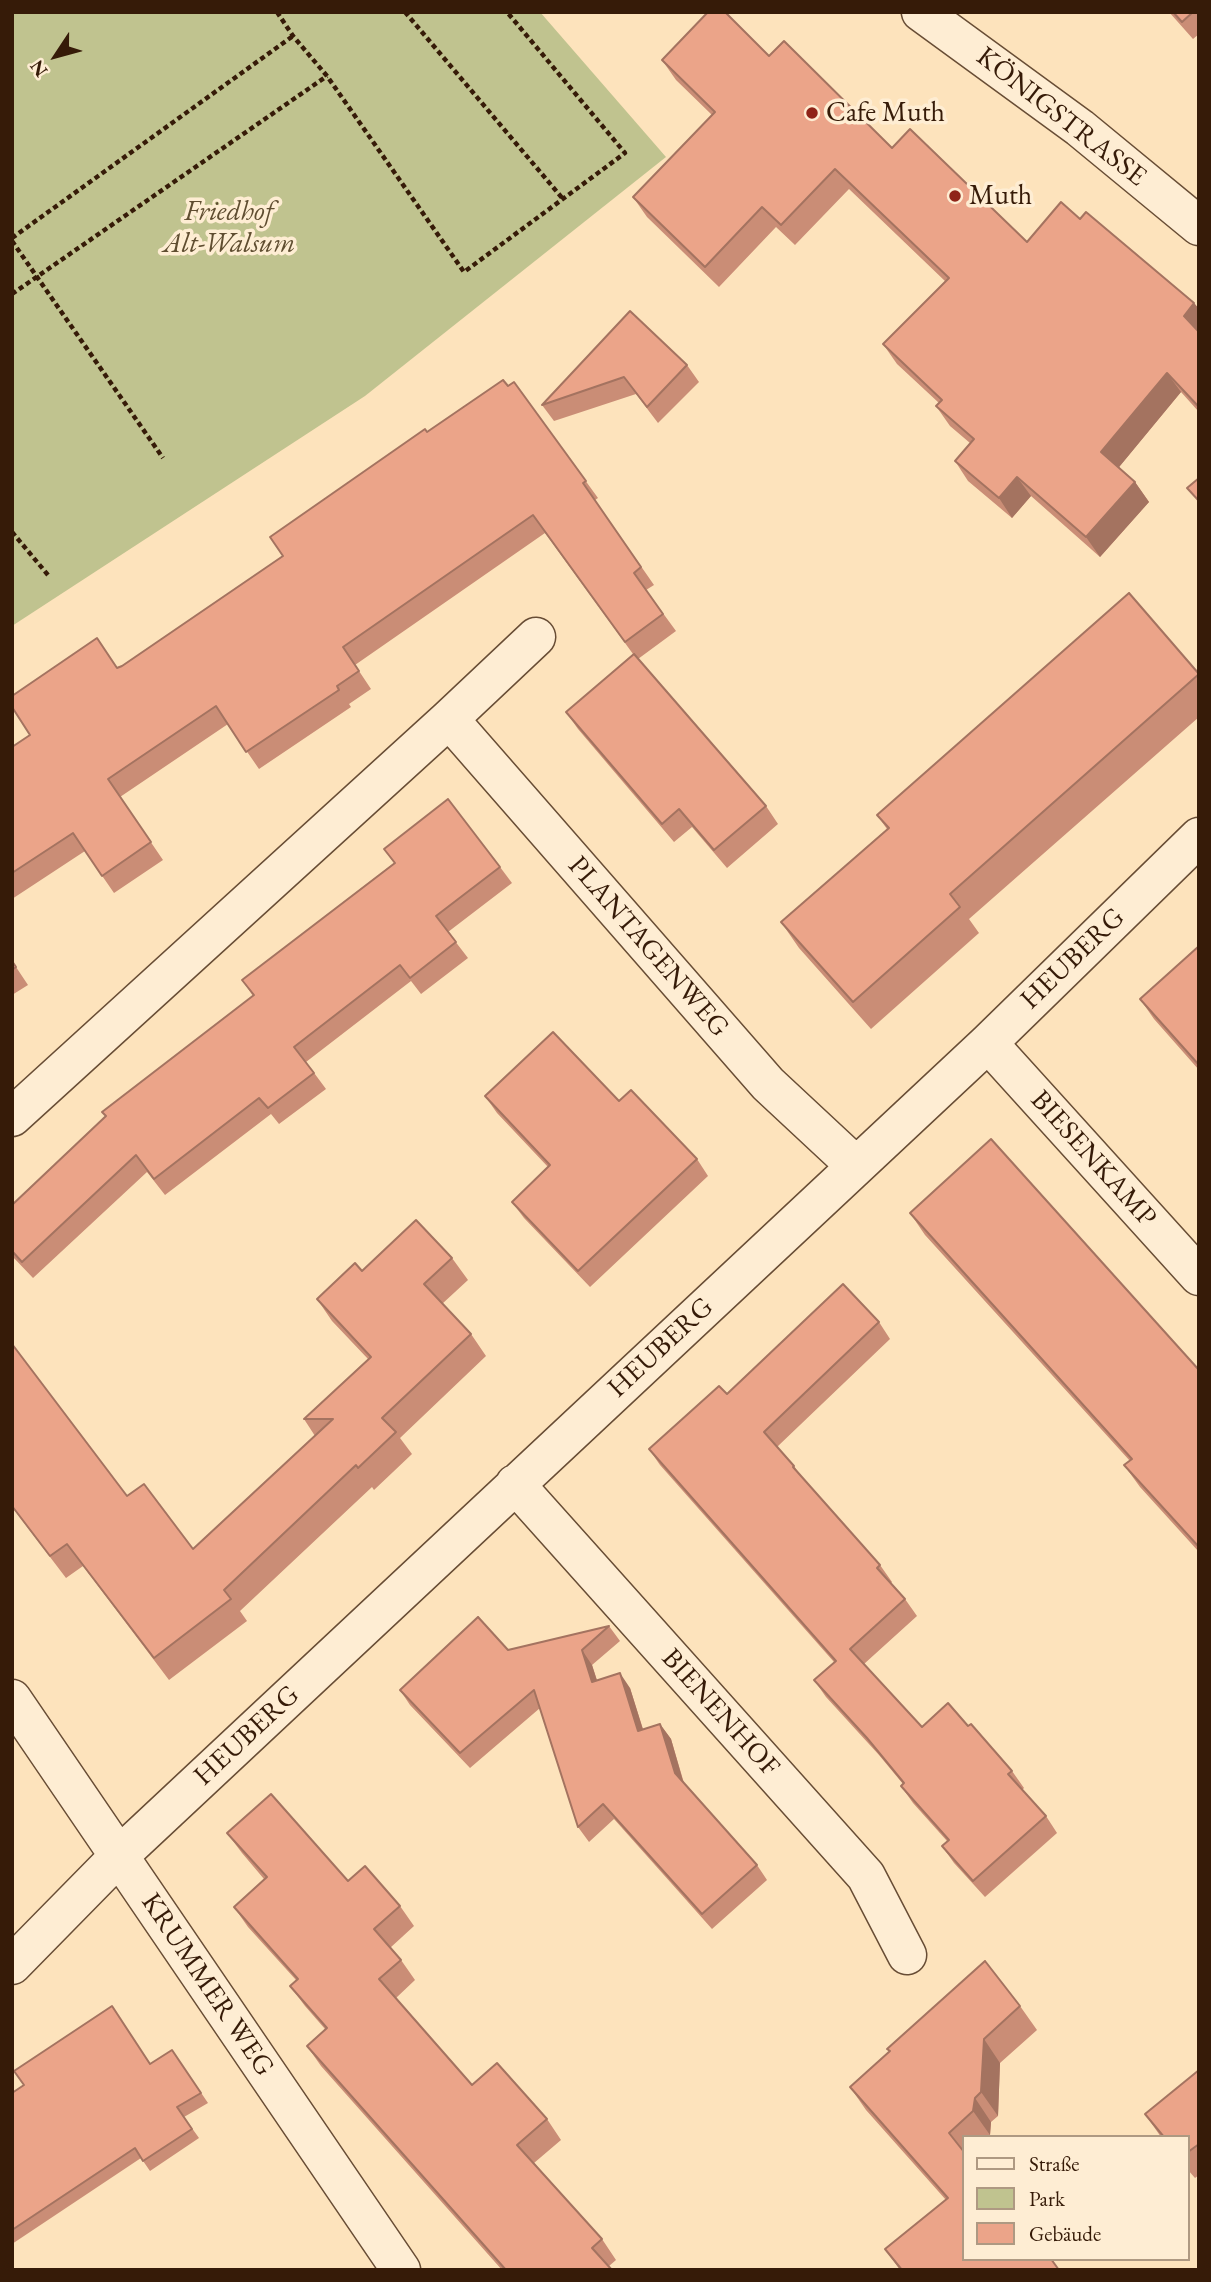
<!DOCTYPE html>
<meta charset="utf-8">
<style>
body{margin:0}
#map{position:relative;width:1211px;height:2282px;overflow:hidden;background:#fde3bc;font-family:"EB Garamond",serif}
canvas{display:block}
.frame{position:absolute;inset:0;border:14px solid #361b08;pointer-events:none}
.legend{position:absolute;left:962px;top:2135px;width:228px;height:126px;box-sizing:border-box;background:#feedd3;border:2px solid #ae9982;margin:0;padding:9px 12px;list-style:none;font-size:21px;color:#361b08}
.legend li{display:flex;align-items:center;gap:14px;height:35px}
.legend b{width:35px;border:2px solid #ae9982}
.north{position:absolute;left:21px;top:21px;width:70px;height:70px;-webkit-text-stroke:5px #feedd3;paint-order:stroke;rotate:234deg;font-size:19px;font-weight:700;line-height:28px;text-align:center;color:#361b08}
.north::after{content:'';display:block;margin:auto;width:24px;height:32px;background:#361b08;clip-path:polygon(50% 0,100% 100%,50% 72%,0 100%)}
</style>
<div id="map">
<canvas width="1211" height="2282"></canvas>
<div class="frame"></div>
<ul class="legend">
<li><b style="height:9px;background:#feedd3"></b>Straße</li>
<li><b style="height:19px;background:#c0c38f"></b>Park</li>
<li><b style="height:19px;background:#eba489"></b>Gebäude</li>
</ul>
<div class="north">N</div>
</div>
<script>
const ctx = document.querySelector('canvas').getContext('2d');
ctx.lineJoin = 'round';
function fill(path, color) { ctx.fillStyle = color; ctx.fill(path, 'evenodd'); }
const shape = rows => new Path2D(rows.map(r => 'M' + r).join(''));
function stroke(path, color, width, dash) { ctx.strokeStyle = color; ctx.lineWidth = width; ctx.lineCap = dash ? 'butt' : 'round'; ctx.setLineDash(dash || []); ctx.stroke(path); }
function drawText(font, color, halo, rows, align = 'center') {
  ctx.font = font + ' "EB Garamond",serif'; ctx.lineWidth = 7; ctx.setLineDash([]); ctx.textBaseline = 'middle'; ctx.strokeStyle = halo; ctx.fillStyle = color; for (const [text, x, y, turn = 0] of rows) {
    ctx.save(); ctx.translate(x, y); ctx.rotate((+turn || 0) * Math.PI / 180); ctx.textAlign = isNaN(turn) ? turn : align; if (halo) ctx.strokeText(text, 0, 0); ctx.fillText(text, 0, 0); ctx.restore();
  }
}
fill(shape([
 [12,12,540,12,666,157,365,396,12,626]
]), '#c0c38f');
const minor = shape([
 [921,12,1080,128,1199,226],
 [449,719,768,1084,856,1166],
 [988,1043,1199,1276],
 [12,1117,449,719,536,637],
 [515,1484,866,1876,907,1955],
 [12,1699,401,2270],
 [12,1965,119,1856,988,1043,1199,837]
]);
stroke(minor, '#684d35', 41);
stroke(shape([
 [277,12,293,36,327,76,464,272,625,153,507,12],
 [405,12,563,199],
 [12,238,293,36],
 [12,241,163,458],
 [12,294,327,76],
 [12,532,48,575]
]), '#361b08', 4.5, [5, 3.5]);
stroke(minor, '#feedd3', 38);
fill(shape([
 [1169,12,1199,12,1199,34,1193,39],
 [769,56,892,148,1027,242,1080,219,1194,303,1199,309,1199,412,1181,392,1119,467,1135,482,1149,502,1100,557,1031,496,1012,518,968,481,955,461,970,443,950,426,936,406,939,403,897,364,883,344,946,282,849,189,795,245,776,227,719,287,647,217,633,197,712,115,676,80,662,60],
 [630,311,687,365,699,382,658,423,636,394,554,421,542,405],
 [514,382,598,498,595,500,654,585,646,590,676,631,638,659,766,806,778,824,727,868,692,827,674,842,578,729,566,712,633,654,545,533,355,665,371,689,349,704,351,707,259,769,228,724,120,797,163,860,114,893,85,851,12,899,12,747,30,735,117,667,122,666,283,556,427,432],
 [1199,673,1199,717,969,919,979,933,871,1029,799,948,781,922,887,829,877,815],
 [384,849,500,867,512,883,448,932,468,958,421,994,411,981,306,1062,326,1089,279,1124,271,1114,165,1195,147,1172,33,1278,12,1256,12,1205,253,996,242,980,394,863],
 [1199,946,1199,1070,1154,1019,1140,999],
 [12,961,28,985,12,995],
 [485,1096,619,1101,697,1159,708,1176,590,1287,524,1218,512,1202,548,1167,497,1113],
 [910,1213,1199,1370,1199,1552,1140,1487,1124,1465,1130,1461,925,1235],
 [452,1258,468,1280,442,1304,471,1334,486,1356,400,1438,412,1454,374,1490,372,1487,240,1611,247,1621,169,1680,83,1566,66,1578,12,1507,12,1344,127,1496,193,1549,315,1436,304,1419,368,1359,332,1321,317,1299],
 [879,1322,890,1339,777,1447,794,1466,802,1478,880,1565,892,1582,891,1583,905,1599,917,1616,864,1664,922,1727,968,1726,1012,1771,1024,1788,1022,1790,1046,1816,1057,1833,985,1897,954,1863,942,1846,947,1841,913,1803,901,1786,903,1784,879,1755,826,1697,814,1680,834,1662,660,1465,649,1449,727,1394],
 [609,1626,620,1641,592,1665,597,1680,630,1688,643,1729,660,1724,671,1739,684,1783,757,1865,767,1880,712,1929,614,1819,589,1842,578,1827,540,1708,470,1768,410,1705,400,1690,508,1650],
 [227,1833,348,1881,400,1906,414,1926,390,1948,401,1960,415,1980,396,1998,472,2085,547,2119,561,2140,534,2163,602,2239,616,2260,609,2266,612,2270,502,2270,321,2066,307,2046,325,2029,305,2006,290,1986,296,1980,248,1927,234,1907,264,1879,242,1853],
 [1020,2006,1037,2030,1000,2063,998,2116,991,2122,990,2135,988,2137,964,2137,964,2259,1059,2270,900,2270,885,2249,946,2200,866,2110,850,2087,889,2052,887,2049],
 [172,2050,208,2103,184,2117,199,2138,150,2171,141,2158,12,2244,12,2093,151,2064],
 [1199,2070,1199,2175,1195,2178,1188,2170,1188,2137,1161,2137,1145,2114]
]), '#ca8d76');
fill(shape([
 [1194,303,1199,309,1199,335,1184,316],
 [1167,373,1181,392,1115,472,1101,452],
 [1017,477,1031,496,1012,518,999,498],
 [1135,482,1149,502,1100,557,1086,537],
 [582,1650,592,1665,602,1697,592,1682],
 [620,1673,630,1688,648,1746,638,1731],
 [660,1724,671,1739,685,1788,675,1773],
 [984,2039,1000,2063,998,2116,981,2092],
 [975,2098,991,2122,990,2135,973,2111]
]), '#a47360');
const building = shape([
 [708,12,725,12,769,56,784,41,892,148,910,129,1027,242,1061,202,1080,219,1086,212,1194,303,1184,316,1199,332,1199,407,1167,373,1101,452,1135,482,1086,537,1017,477,999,498,955,461,974,439,936,406,942,400,883,344,949,278,835,169,781,225,762,207,705,267,633,197,715,112,662,60,708,12],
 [1173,12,1193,12,1182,22,1173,12],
 [630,311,687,365,647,407,624,377,542,405,630,311],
 [503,380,508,386,514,382,586,481,583,483,641,567,634,573,663,614,625,642,533,515,343,647,359,671,337,686,339,690,246,752,216,706,108,779,151,842,102,876,73,833,12,873,12,747,30,735,12,707,12,696,97,638,117,668,122,666,283,556,270,537,425,429,427,432,503,380],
 [1199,478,1199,501,1187,488,1199,478],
 [1129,593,1199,674,950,894,960,907,853,1002,781,922,889,828,877,815,1129,593],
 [634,654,766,806,714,850,679,809,662,824,566,712,634,654],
 [448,799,500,867,436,916,456,942,410,978,400,965,294,1047,314,1073,268,1108,259,1098,154,1179,136,1155,22,1262,12,1251,12,1205,106,1116,102,1112,254,995,242,980,395,863,384,849,448,799],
 [1199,946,1199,1065,1140,999,1199,946],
 [12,961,16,967,12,970,12,961],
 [553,1032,619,1101,631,1090,697,1159,578,1271,512,1202,550,1165,485,1096,553,1032],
 [991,1139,1199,1370,1199,1547,1124,1465,1132,1459,910,1213,991,1139],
 [416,1220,452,1258,424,1284,471,1334,382,1418,396,1432,358,1468,356,1465,224,1590,231,1599,154,1658,67,1544,50,1556,12,1506,12,1344,127,1496,144,1484,193,1549,333,1419,304,1419,371,1357,317,1299,355,1263,362,1271,416,1220],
 [843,1284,879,1322,764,1432,794,1466,793,1467,880,1565,877,1568,905,1599,850,1649,922,1727,948,1703,968,1726,971,1724,1012,1771,1008,1774,1046,1816,973,1881,942,1846,949,1840,901,1786,904,1783,867,1738,814,1680,836,1661,649,1449,719,1386,727,1394,843,1284],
 [478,1617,508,1650,609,1626,582,1650,592,1682,620,1673,638,1731,660,1724,675,1773,757,1865,702,1914,603,1804,578,1827,534,1690,460,1753,400,1690,478,1617],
 [271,1794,348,1881,365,1866,400,1906,374,1929,401,1960,379,1979,472,2085,497,2063,547,2119,517,2145,602,2239,592,2248,612,2270,506,2270,307,2046,327,2028,290,1986,298,1979,234,1907,267,1877,227,1833,271,1794],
 [985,1961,1020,2006,984,2039,981,2092,975,2098,973,2111,949,2133,964,2152,964,2259,1051,2259,1059,2270,902,2270,885,2249,948,2198,850,2087,890,2051,887,2049,985,1961],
 [112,2006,150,2064,172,2050,201,2093,177,2107,192,2129,143,2161,135,2148,12,2230,12,2093,24,2085,14,2071,112,2006],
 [1199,2070,1199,2144,1188,2152,1188,2137,1164,2137,1145,2114,1199,2070]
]);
fill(building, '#eba489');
stroke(building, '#a47360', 2);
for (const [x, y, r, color] of [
 [812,113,7,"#8f2418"],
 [955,196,7,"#8f2418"]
]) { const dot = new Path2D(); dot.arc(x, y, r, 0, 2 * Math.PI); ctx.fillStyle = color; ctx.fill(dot); stroke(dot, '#feedd3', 2.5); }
drawText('28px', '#361b08', '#feedd3', [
 ["Cafe Muth",826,113],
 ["Muth",969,196]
], 'left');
drawText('28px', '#361b08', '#feedd3', [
 ["KÖNIGSTRASSE",1061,117,38],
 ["PLANTAGENWEG",648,947,49],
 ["HEUBERG",1073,959,-44],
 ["BIESENKAMP",1093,1159,48],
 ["HEUBERG",661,1348,-43],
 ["BIENENHOF",720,1713,48],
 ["HEUBERG",247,1736,-43],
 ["KRUMMER WEG",207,1985,56]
]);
drawText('italic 28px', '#5f4d30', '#feedd3', [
 ["Friedhof",229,212],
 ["Alt-Walsum",229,244]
]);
</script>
